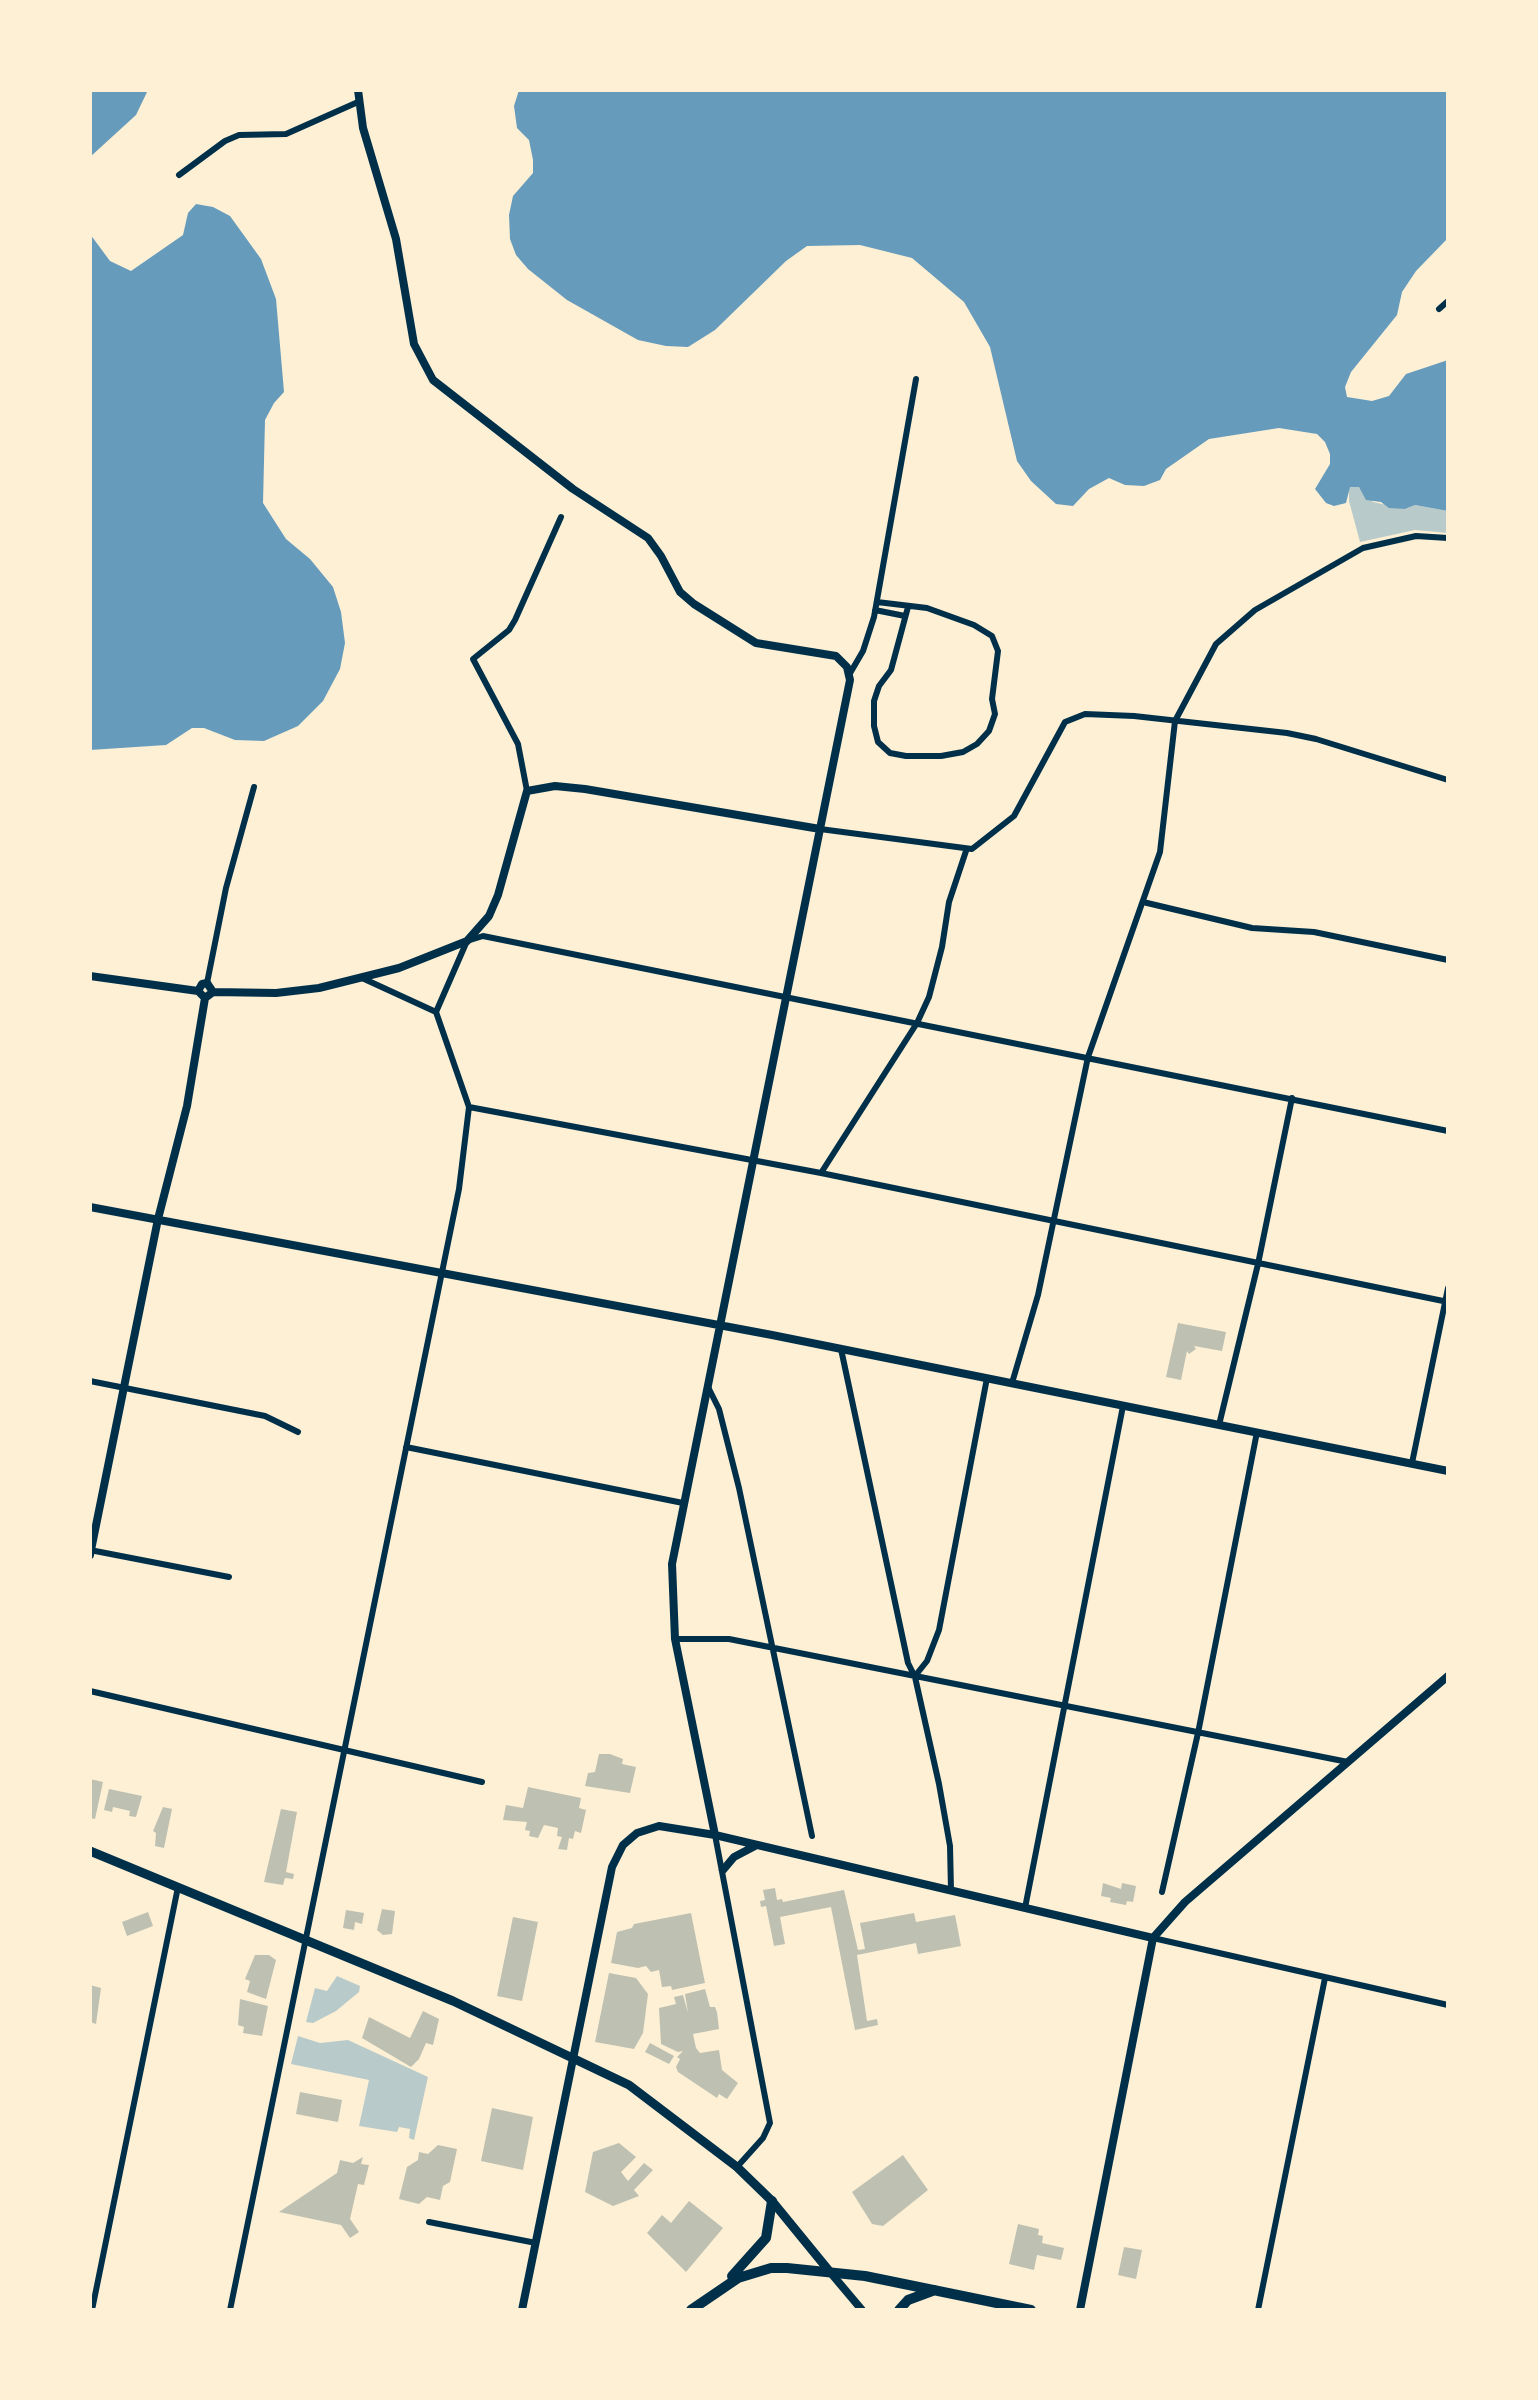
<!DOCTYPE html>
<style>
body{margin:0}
#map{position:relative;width:1538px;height:2400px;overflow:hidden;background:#fdf0d5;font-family:Rubik,sans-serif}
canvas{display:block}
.frame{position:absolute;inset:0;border:92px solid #fdf0d5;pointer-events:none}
</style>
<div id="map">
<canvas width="1538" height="2400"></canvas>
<div class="frame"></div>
</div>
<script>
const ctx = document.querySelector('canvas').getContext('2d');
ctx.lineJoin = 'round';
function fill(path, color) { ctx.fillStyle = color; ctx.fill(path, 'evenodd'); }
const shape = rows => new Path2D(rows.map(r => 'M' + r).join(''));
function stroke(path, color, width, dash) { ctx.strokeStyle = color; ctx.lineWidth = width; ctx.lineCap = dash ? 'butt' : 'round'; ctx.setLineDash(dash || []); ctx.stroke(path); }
fill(shape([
 [1349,487,1359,487,1373,502,1405,509,1415,505,1448,511,1448,533,1415,530,1360,542,1349,501],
 [337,1976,360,1986,359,1992,336,2011,313,2023,306,2022,315,1988,327,1991],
 [298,2036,320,2043,348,2040,428,2077,414,2140,409,2138,410,2129,399,2127,397,2132,359,2126,369,2080,291,2064]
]), '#b9caca');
fill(shape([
 [90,90,148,90,136,115,90,157],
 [519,90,1448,90,1448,238,1416,271,1402,292,1397,315,1351,372,1345,387,1347,397,1372,401,1389,396,1406,374,1448,360,1448,511,1415,505,1405,509,1389,508,1381,502,1366,500,1359,487,1350,487,1346,503,1334,506,1326,503,1315,489,1330,464,1330,454,1325,442,1317,434,1279,428,1209,439,1166,469,1160,480,1144,486,1125,485,1109,478,1089,489,1073,506,1056,504,1031,481,1017,461,990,347,964,302,912,258,860,245,807,246,786,261,715,330,688,347,666,346,638,340,567,300,528,269,516,255,510,239,509,215,513,196,533,173,533,160,529,140,517,128,514,106],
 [196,204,213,207,230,216,261,259,276,299,284,392,274,403,265,420,263,503,286,539,310,559,333,587,341,612,345,643,340,669,323,701,298,726,264,741,235,740,204,728,192,728,166,745,90,750,90,234,110,261,131,271,183,235,188,213]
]), '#669bbc');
fill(shape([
 [1178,1323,1226,1332,1222,1351,1194,1346,1196,1349,1189,1354,1187,1351,1181,1380,1166,1377],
 [599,1754,610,1754,623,1759,622,1764,636,1767,630,1793,585,1786,588,1773,595,1772],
 [90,1779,103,1782,95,1819,90,1818],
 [528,1787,581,1798,579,1808,586,1810,581,1833,575,1831,573,1839,569,1838,567,1850,558,1849,562,1837,557,1836,558,1828,544,1825,538,1838,529,1836,530,1831,525,1830,527,1822,503,1820,506,1805,523,1808],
 [109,1789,142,1796,136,1817,129,1816,130,1811,113,1807,112,1812,104,1810],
 [163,1807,172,1809,164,1848,155,1846,156,1833,153,1831],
 [281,1809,297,1812,286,1872,294,1874,293,1879,285,1878,283,1885,264,1882],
 [1103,1883,1121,1889,1122,1883,1136,1886,1133,1902,1127,1901,1126,1905,1110,1902,1111,1898,1101,1896],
 [775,1888,777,1900,782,1899,783,1902,844,1890,858,1950,865,1949,860,1923,914,1913,916,1922,955,1915,961,1946,918,1954,916,1943,857,1955,867,2021,877,2019,878,2025,855,2030,831,1907,780,1917,785,1944,774,1946,766,1906,761,1907,760,1901,765,1900,763,1890],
 [382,1909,395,1911,392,1934,383,1935,377,1930],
 [346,1910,364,1913,362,1924,355,1922,354,1930,343,1928],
 [148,1912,153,1926,127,1936,122,1922],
 [691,1913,705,1983,672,1990,671,1986,662,1987,659,1970,651,1972,646,1966,638,1968,611,1963,617,1932,632,1928,634,1924],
 [513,1917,538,1922,522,2001,497,1996],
 [255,1955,269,1955,276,1960,266,1999,247,1992,250,1981,245,1979],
 [609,1973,636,1978,648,1994,643,2033,634,2049,595,2042],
 [90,1985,101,1988,96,2024,90,2022],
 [705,1989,710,2007,715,2007,717,2012,719,2029,693,2034,696,2048,700,2053,719,2050,722,2070,738,2083,727,2099,719,2094,717,2098,678,2072,676,2067,680,2059,677,2057,683,2051,678,2052,661,2044,659,2008,676,2004,674,1997,683,1995,688,2013,685,1994],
 [240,1999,268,2006,262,2036,243,2033,244,2027,238,2025],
 [423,2011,439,2019,433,2045,426,2043,419,2059,411,2067,362,2038,369,2017,410,2038],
 [650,2043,674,2056,669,2064,645,2052],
 [300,2092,342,2100,338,2122,296,2114],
 [492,2108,533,2117,523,2170,481,2161],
 [619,2143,636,2157,621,2172,628,2181,644,2163,653,2170,634,2190,639,2196,613,2206,585,2192,593,2152],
 [438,2145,457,2149,450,2182,443,2186,440,2200,427,2197,419,2204,399,2199,407,2167,418,2160,419,2152,428,2154],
 [903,2155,928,2190,883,2226,872,2224,852,2192],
 [363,2157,361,2164,369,2165,364,2185,358,2184,350,2219,359,2232,350,2238,341,2225,279,2212,337,2173,340,2160,353,2163],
 [689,2201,723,2228,686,2272,647,2233,662,2215,671,2223],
 [1018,2224,1039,2229,1038,2235,1043,2236,1042,2243,1064,2248,1061,2260,1037,2255,1034,2270,1009,2264],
 [1124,2247,1142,2250,1136,2279,1118,2275]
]), '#bec0b2');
stroke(shape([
 [179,175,225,141,239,135,286,134,358,102],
 [1439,309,1448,301],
 [877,602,927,608,974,625,992,636,998,651,992,699,995,714,989,731,977,744,963,752,941,756,906,756,890,753,878,742,874,726,874,701,879,686,891,670,908,607],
 [875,610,905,616],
 [849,675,863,651,874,617,916,379],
 [527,791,518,744,473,659,509,630,515,620,561,517],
 [820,829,972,849,1014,816,1065,722,1085,714,1134,716,1287,733,1316,739,1448,780],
 [1143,902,1252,928,1314,932,1448,960],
 [362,978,436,1012],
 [207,983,226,888,254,787],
 [469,1107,821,1173,1448,1302],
 [821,1173,917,1023,929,997,942,947,949,902,966,851],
 [841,1349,908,1663,915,1677,939,1784,950,1846,951,1890],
 [90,1381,265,1416,298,1432],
 [1012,1383,1038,1295,1088,1057,1160,852,1175,721,1216,644,1255,610,1363,548,1416,536,1448,538],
 [708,1387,719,1409,739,1488,812,1836],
 [1219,1425,1258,1264,1292,1098],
 [406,1447,683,1503],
 [1412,1463,1448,1288],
 [90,1550,229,1577],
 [675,1639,729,1639,1348,1762],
 [915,1676,927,1661,939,1630,987,1378],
 [90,1691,482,1782],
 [715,1835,770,2123,763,2138,737,2167],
 [1162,1892,1198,1733,1257,1432],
 [1025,1908,1123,1406],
 [1153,1938,1448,2005],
 [429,2222,536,2243],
 [92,2310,178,1887],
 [230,2310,459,1189,469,1107,436,1012,467,941,483,936,1448,1131],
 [1258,2310,1325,1978]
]), '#003049', 6);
stroke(shape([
 [358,90,363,128,396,239,414,344,433,380,573,489,648,538,661,556,680,592,694,604,756,643,836,656,847,667,850,680,672,1564,675,1639,715,1835],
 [90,976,198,991],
 [213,992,207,983,202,984,198,991,205,998,213,992,276,993,319,988,399,968,467,941,489,916,498,895,527,791,555,786,585,789,820,829],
 [90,1207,772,1335,1448,1471],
 [90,1555,158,1219,187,1106,205,998],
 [723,1870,734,1857,755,1846],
 [830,2272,862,2310],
 [522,2310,612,1867,623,1845,637,1833,659,1826,715,1835,1153,1938],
 [1080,2310,1153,1938,1185,1902,1448,1676]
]), '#003049', 8);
stroke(shape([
 [90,1851,453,2001,629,2085,737,2167,772,2201,830,2272]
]), '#003049', 9);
stroke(shape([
 [732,2276,766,2238,772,2201],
 [691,2310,738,2278,771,2268,787,2268,865,2276,1031,2310],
 [899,2310,908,2300,935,2290]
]), '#003049', 10);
</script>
